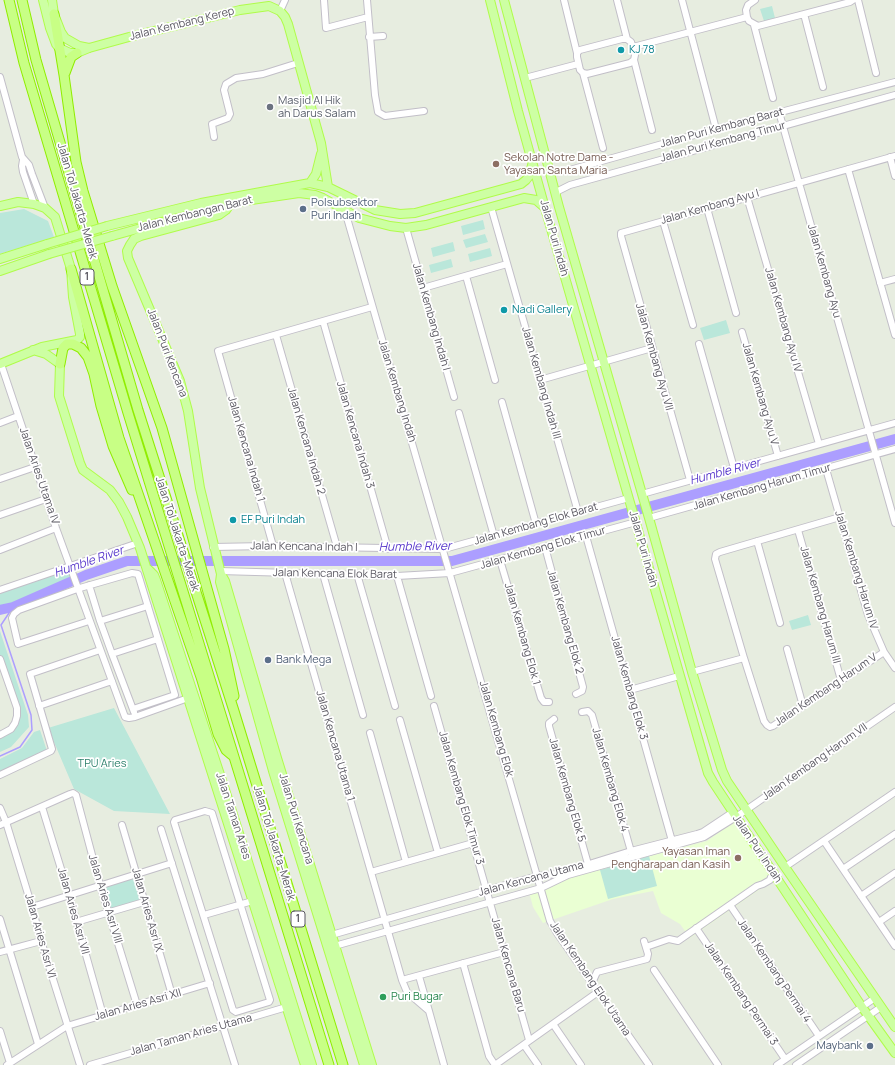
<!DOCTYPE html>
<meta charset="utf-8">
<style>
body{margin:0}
canvas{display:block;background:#e7ede0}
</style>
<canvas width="895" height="1065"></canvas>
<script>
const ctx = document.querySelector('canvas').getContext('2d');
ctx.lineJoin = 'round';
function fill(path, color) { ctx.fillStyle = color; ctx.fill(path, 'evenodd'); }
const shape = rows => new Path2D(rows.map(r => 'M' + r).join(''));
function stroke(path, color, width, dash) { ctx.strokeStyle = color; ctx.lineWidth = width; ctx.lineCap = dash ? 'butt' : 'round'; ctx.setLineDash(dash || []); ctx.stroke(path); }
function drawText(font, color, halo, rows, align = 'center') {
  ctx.font = font + ' Manrope,sans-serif'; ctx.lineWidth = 3.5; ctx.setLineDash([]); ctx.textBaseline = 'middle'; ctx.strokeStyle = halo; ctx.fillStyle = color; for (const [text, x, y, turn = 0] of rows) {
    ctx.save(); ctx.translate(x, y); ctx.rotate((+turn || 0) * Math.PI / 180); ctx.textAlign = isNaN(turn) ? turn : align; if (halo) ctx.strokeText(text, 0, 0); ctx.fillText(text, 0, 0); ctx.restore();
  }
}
fill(shape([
 [739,818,779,876,690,938,680,924,661,913,653,891,613,899,543,923,533,907,528,888,707,841]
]), '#eaffd3');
fill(shape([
 [772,6,775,18,764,21,760,9],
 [24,209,48,221,54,237,0,254,0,213],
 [483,220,485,229,463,235,461,226],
 [485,234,488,242,466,248,463,240],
 [453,242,455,251,433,257,431,248],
 [490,248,492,256,470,262,468,254],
 [451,259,453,267,431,273,429,265],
 [726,320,730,333,704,340,700,328],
 [68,569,72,578,0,609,0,593],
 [808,615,811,625,792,630,789,621],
 [0,631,28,715,29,727,11,747,0,752,0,738,9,734,17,721,17,705,0,656],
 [114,708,170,814,114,811,74,789,48,728],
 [40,730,47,751,0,772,0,759,22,748,34,732],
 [649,856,657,886,608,899,600,870],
 [133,877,141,902,109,911,103,888]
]), '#bae7da');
stroke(shape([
 [0,756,20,747,32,730,31,715,1,625,13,607]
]), '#ac9eff', 1.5);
stroke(shape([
 [0,610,13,607,86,575,127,561,452,561,895,439]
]), '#ac9eff', 10);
const minor = shape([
 [324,0,326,28,368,17],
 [367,0,375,95,378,112,385,116,424,111],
 [564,0,577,53],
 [617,0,627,39],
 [682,0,716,129],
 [755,0,748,5,746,10,747,17,749,21,758,26,850,2,853,0],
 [858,0,876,73],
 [280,11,285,0],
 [804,14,823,87],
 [754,25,773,98],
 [369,37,383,36],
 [633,47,747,17],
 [634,60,630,63,587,74,583,73,580,70,577,57,577,53,580,50,622,39,627,39,631,42,635,55,634,60,652,130],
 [583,73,603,148],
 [0,77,22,157,29,165,32,174,45,208],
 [525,78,578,64],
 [779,112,895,523],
 [214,137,212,124,228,118,230,114,224,90,226,84,236,78,263,74,298,63],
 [890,157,895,176],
 [23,160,22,166,23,172,34,204],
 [848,169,895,335],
 [549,170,554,171,566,171,716,129,895,82],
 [556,196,558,191,570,185,895,95],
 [747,197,819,444],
 [491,207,578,512],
 [707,208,736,313],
 [345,211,550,921,557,933,649,1065],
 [663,221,693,325],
 [406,228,454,397],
 [466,276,495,380],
 [880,283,895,279],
 [423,288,507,264],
 [323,321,388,549],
 [742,332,778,456],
 [276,335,337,547],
 [699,344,734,468],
 [1,364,56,528,125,717,129,718,135,717,191,697],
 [540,380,652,348],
 [502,402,536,524],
 [459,413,494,536],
 [0,423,18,416],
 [826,469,868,615,884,652,895,668],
 [0,479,35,467],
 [690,480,621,236,621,233,895,156],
 [642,494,895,423],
 [0,515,46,499],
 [649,518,895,449],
 [798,530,841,680],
 [586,536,672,841],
 [757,541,780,623],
 [273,546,218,351,372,307],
 [213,547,266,546,444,549,629,498],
 [545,547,583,687,582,691,576,694],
 [0,550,56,528],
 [500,560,541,698,544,702,549,702],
 [220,571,397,576,450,573,636,522],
 [285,573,402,980,407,992,429,1011,444,1065],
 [323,574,363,715],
 [357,574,395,706],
 [397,576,431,696],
 [89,585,100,621],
 [0,590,138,543],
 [89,621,18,644,12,618,14,614,19,610,80,588,132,573,138,574,175,695,133,709],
 [787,649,803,706],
 [112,654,100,621,148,606],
 [744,658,764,721,767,725,770,727,773,726,884,652],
 [0,659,17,708,17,716,15,723,11,729,0,735],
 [692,672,744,658,715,559,716,554,720,552,840,517],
 [630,690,679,676],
 [39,706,112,681],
 [434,706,529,1040],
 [134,712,112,654,158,639],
 [582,712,588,711,592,715,632,855],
 [554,719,549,723,549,726,588,864],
 [400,720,438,853],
 [370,733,406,862],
 [0,775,51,751,52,749,30,674,100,650],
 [42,807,69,895,103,1015],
 [0,808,6,822,32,907,41,941,80,1065],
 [205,811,212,813,270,1000,269,1002,236,1012,233,1010,174,822,175,820,205,811],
 [0,825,70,794,73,793,76,795,100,885,137,1005],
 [122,825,172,995],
 [161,829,235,1065],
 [824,841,895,946],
 [785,867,895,792],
 [843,869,895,834],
 [371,872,473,843],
 [861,896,895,873],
 [730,905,819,1036],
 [32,907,172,863],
 [204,915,256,900],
 [0,919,38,1044],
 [76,922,144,902],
 [879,922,895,911],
 [696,928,785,1059],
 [328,936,519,881,538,876,557,874,631,851,697,834,703,832,733,812],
 [331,947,541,888,568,875,704,837,736,817,895,707],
 [646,947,669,939,678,941,757,886,763,884,770,880,771,877,774,875],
 [0,952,41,941],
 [463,963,489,1056,495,1065],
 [654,970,718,1065],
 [419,976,429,1011],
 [402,980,504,952],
 [592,983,597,972,647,959,648,954,644,941],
 [553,1024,581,1065],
 [0,1031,10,1063],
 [524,1045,538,1065],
 [7,1065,67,1026,210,983],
 [90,1065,290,1006],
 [495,1065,598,992],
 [777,1065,875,998],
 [796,1065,881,1007]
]);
const major = shape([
 [43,0,50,28,56,44,59,48,70,53,77,53,89,48,129,37,240,10,269,6,280,11,285,17,288,24,321,143,328,187],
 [52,0,54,14,61,32,65,38,79,46,89,48],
 [490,0,518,111,545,208,708,773,713,782,862,1007,895,1053],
 [504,0,559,207,649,518,692,672,722,770,727,781,785,867,895,1027],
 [310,183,316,174,321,154],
 [231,203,226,210,219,215,141,236,134,239,130,245,127,251,128,258,180,381,188,411,200,488,221,574,220,582,273,771,364,1065],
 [0,206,18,202,34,204,45,208,55,217,71,269,73,297,80,334,80,337,77,340,42,347,0,364],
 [107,226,201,203,310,183,328,187,375,210,400,214,415,213,521,184,526,180,530,175,532,165],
 [112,236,231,203,299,193,315,195,323,198,359,218,390,226,406,228,426,225,524,198,536,200,544,207],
 [0,259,47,244],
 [0,271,49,254],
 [33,350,46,354,60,364,59,396,80,463,83,470,110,490,119,502,127,517,140,548,305,1065],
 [149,570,154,575,156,580,231,808,312,1065],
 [221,574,225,581,277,758,372,1065]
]);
const highway = shape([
 [9,0,24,63,128,413,329,1065],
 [22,0,36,60,138,410,234,711,343,1065],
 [54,14,64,75,76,162,83,191,112,286,162,428,224,649,234,696],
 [65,73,71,57,77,53],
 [71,269,119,438,201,677,218,734,226,750,232,755],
 [60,364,63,348,67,344,73,344,81,348,88,357,94,374,101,406,113,446,132,490]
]);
stroke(minor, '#c2bfc8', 8);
stroke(major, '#b0fc4b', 10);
stroke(highway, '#90ed00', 11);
stroke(minor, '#fff', 6);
stroke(major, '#cdffa3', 8);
stroke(highway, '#c8ff85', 9);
const majorBridge = shape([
 [47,244,107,226],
 [49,254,112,236]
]);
stroke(majorBridge, '#b0fc4b', 10, []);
stroke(majorBridge, '#cdffa3', 8);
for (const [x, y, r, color] of [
 [621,50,4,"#0f9aa8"],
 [270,107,4,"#6b7280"],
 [496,164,4,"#8d6e63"],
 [303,209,4,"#5c6f8a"],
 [504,310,4,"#0f9aa8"],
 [233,520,4,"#0f9aa8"],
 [268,660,4,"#5c6f8a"],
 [738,858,4,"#8d6e63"],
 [383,997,4,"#2e9e5b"],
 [870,1046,4,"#5c6f8a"]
]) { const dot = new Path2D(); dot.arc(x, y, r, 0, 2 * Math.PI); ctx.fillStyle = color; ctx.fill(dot); stroke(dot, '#fff', 1.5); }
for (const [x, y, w] of [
 [87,277,14],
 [298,919,14]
]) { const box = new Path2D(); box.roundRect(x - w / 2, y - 8, w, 16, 3); ctx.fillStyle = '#fff'; ctx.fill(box); stroke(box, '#5b5962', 1); }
drawText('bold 10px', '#5b5962', null, [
 ["1",87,277],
 ["1",298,919]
]);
drawText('11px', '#5b5962', '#fff', [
 ["Jalan Kembang Kerep",182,24,-14],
 ["Jalan Puri Kembang Barat",722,128,-15],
 ["Jalan Puri Kembang Timur",723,142,-15],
 ["Jalan Tol Jakarta–Merak",77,201,74],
 ["Jalan Kembang Ayu I",710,207,-16],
 ["Jalan Kembangan Barat",195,214,-14],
 ["Jalan Puri Indah",554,238,74],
 ["Jalan Kembang Ayu",824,271,74],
 ["Jalan Kembang Indah I",431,317,74],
 ["Jalan Kembang Ayu IV",783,320,74],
 ["Jalan Puri Kencana",167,353,69],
 ["Jalan Kembang Ayu VII",654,357,74],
 ["Jalan Kembang Indah III",541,383,74],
 ["Jalan Kembang Indah",397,391,73],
 ["Jalan Kembang Ayu V",760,394,74],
 ["Jalan Kencana Indah 3",355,435,74],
 ["Jalan Kencana Indah 2",306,441,74],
 ["Jalan Kencana Indah 1",246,449,74],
 ["Jalan Aries Utama IV",39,476,71],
 ["Jalan Kembang Harum Timur",762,487,-16],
 ["Jalan Kembang Elok Barat",536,524,-16],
 ["Jalan Tol Jakarta–Merak",177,534,72],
 ["Jalan Kencana Indah I",304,547,1],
 ["Jalan Kembang Elok Timur",543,548,-16],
 ["Jalan Puri Indah",643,549,74],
 ["Jalan Kembang Harum IV",856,570,73],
 ["Jalan Kencana Elok Barat",335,574,1],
 ["Jalan Kembang Harum III",820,605,74],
 ["Jalan Kembang Elok 2",565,622,74],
 ["Jalan Kembang Elok 1",522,634,74],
 ["Jalan Kembang Elok 3",629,688,74],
 ["Jalan Kembang Harum V",826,690,-34],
 ["Jalan Kembang Elok",496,729,74],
 ["Jalan Kencana Utama 1",335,746,74],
 ["Jalan Kembang Harum VII",815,762,-35],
 ["Jalan Kembang Elok 4",610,780,74],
 ["Jalan Kembang Elok 5",567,790,74],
 ["Jalan Kembang Elok Timur 3",461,798,74],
 ["Jalan Taman Aries",233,816,72],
 ["Jalan Puri Kencana",296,819,73],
 ["Jalan Tol Jakarta–Merak",274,843,73],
 ["Jalan Puri Indah",757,849,56],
 ["Jalan Kencana Utama",531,879,-15],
 ["Jalan Aries Asri VIII",105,899,73],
 ["Jalan Aries Asri IX",147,910,74],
 ["Jalan Aries Asri VII",73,911,74],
 ["Jalan Aries Asri VI",40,936,74],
 ["Jalan Kencana Baru",508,965,74],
 ["Jalan Kembang Permai 4",774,971,56],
 ["Jalan Kembang Elok Utama",590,979,56],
 ["Jalan Kembang Permai 3",741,994,56],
 ["Jalan Aries Asri XII",138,1005,-16],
 ["Jalan Taman Aries Utama",191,1035,-16]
]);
drawText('11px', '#0d838f', '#fff', [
 ["KJ 78",629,50],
 ["Nadi Gallery",512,310],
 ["EF Puri Indah",241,520]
], 'left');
drawText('11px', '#5b616d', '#fff', [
 ["Masjid Al Hik",278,101],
 ["ah Darus Salam",278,114]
], 'left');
drawText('11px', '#785e54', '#fff', [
 ["Sekolah Notre Dame -",504,158],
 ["Yayasan Santa Maria",504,171],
 ["Yayasan Iman",730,852,"right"],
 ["Pengharapan dan Kasih",730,865,"right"]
], 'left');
drawText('11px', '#4e5e75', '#fff', [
 ["Polsubsektor",311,203],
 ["Puri Indah",311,216],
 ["Bank Mega",276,660],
 ["Maybank",862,1046,"right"]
], 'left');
drawText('11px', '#2c7f6a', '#fff', [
 ["TPU Aries",102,764]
]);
drawText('11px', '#27864d', '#fff', [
 ["Puri Bugar",391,997]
], 'left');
drawText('italic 12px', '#5838cb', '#fff', [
 ["Humble River",725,472,-15],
 ["Humble River",415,547,-1],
 ["Humble River",89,562,-19]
]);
</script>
